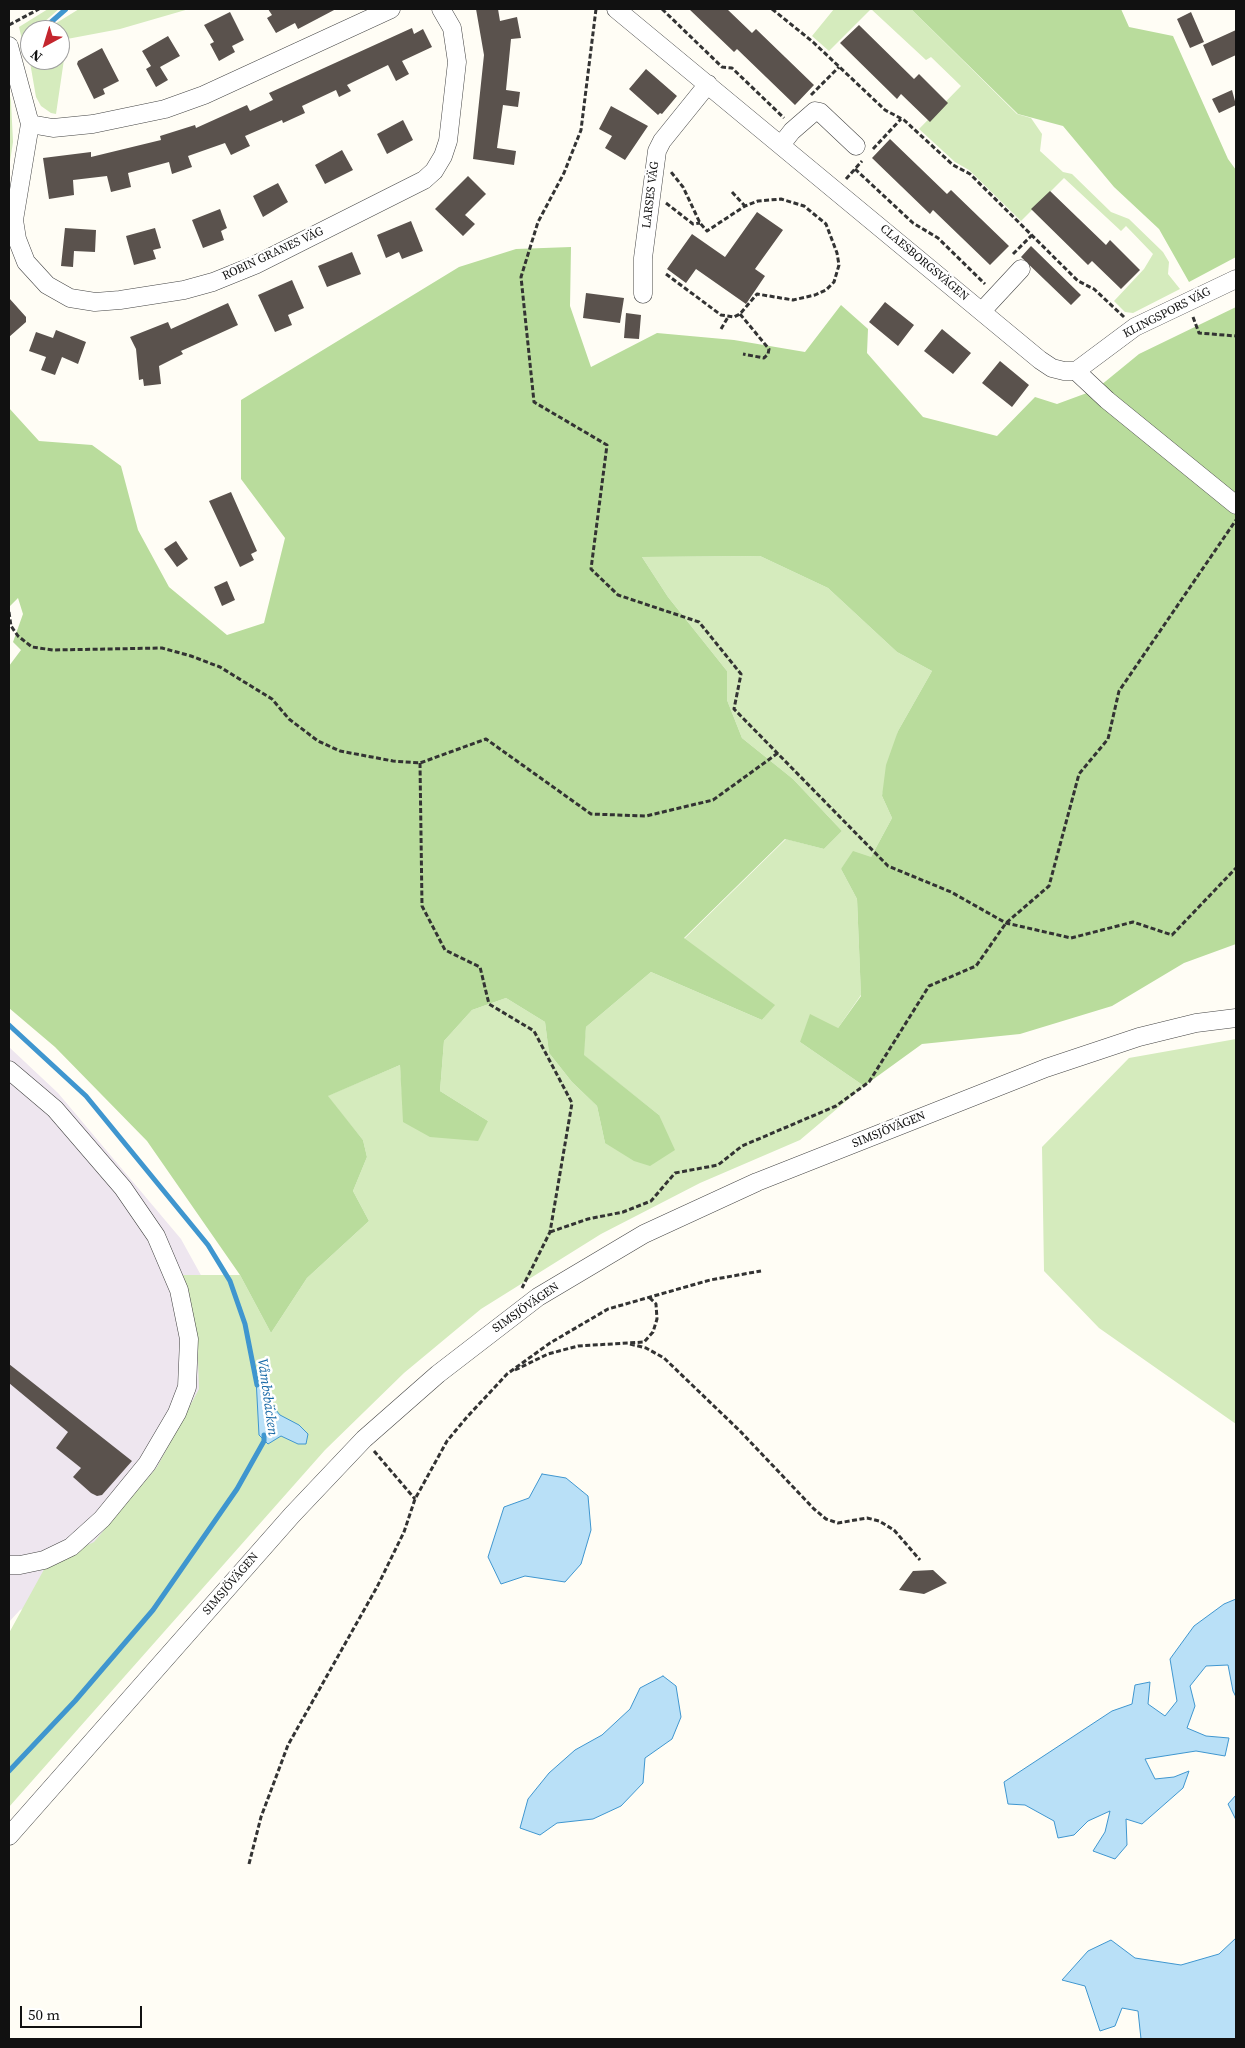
<!DOCTYPE html>
<meta charset="utf-8">
<style>
body{margin:0}
#map{position:relative;width:1245px;height:2048px;overflow:hidden;background:#fffdf5;font-family:"Source Serif 4",serif}
canvas{display:block}
.frame{position:absolute;inset:0;border:10px solid #111;pointer-events:none}
.north{position:absolute;left:20px;top:20px;width:50px;height:50px;box-sizing:border-box;background:#fff;border:1px solid #a0a0a0;border-radius:50%;rotate:219deg;font-size:14px;font-weight:700;line-height:20px;text-align:center;color:#111}
.north::after{content:'';display:block;margin:auto;width:18px;height:22px;background:#c4262e;clip-path:polygon(50% 0,100% 100%,50% 72%,0 100%)}
.scale{position:absolute;left:20px;top:2006px;width:122px;height:22px;box-sizing:border-box;border:2px solid #111;border-top:0;padding-left:6px;font-size:15px;line-height:18px;white-space:nowrap;color:#111;-webkit-text-stroke:4px #fff;paint-order:stroke}
</style>
<div id="map">
<canvas width="1245" height="2048"></canvas>
<div class="frame"></div>
<div class="north">N</div>
<div class="scale">50 m</div>
</div>
<script>
const ctx = document.querySelector('canvas').getContext('2d');
ctx.lineJoin = 'round';
function fill(path, color) { ctx.fillStyle = color; ctx.fill(path, 'evenodd'); }
const shape = rows => new Path2D(rows.map(r => 'M' + r).join(''));
function stroke(path, color, width, dash) { ctx.strokeStyle = color; ctx.lineWidth = width; ctx.lineCap = dash ? 'butt' : 'round'; ctx.setLineDash(dash || []); ctx.stroke(path); }
function drawText(font, color, halo, rows, align = 'center') {
  ctx.font = font + ' "Source Serif 4",serif'; ctx.lineWidth = 5; ctx.setLineDash([]); ctx.textBaseline = 'middle'; ctx.strokeStyle = halo; ctx.fillStyle = color; for (const [text, x, y, turn = 0] of rows) {
    ctx.save(); ctx.translate(x, y); ctx.rotate((+turn || 0) * Math.PI / 180); ctx.textAlign = isNaN(turn) ? turn : align; if (halo) ctx.strokeText(text, 0, 0); ctx.fillText(text, 0, 0); ctx.restore();
  }
}
fill(shape([
 [9,1047,58,1093,181,1239,213,1297,235,1400,68,1596,20,1610,9,1622]
]), '#eee6ef');
fill(shape([
 [48,9,59,9,35,30,30,30,30,34,22,40,19,27],
 [79,9,189,9,120,29,67,39,56,114,51,113,41,106,36,97,27,45,30,42,30,60,60,60,60,30,45,30],
 [834,9,911,9,1017,114,1031,118,1042,134,1040,151,1063,172,1072,174,1111,212,1129,219,1163,252,1169,262,1168,274,1180,289,1133,313,1125,312,1114,301,1144,269,1153,254,1126,226,1121,231,1064,178,1021,221,969,170,955,162,919,129,961,86,931,57,926,60,871,9,829,51,812,36],
 [9,91,11,101,13,142,9,168],
 [760,556,828,588,897,652,932,671,898,731,882,796,892,818,871,857,841,869,857,899,861,995,838,1028,800,1042,864,1086,800,1140,700,1183,601,1234,481,1309,404,1373,325,1450,9,1807,9,1633,47,1564,94,1542,157,1467,199,1389,197,1332,182,1275,240,1275,271,1333,307,1278,369,1221,353,1191,367,1157,363,1140,327,1096,400,1065,404,1122,488,1121,440,1091,444,1041,472,1010,506,998,545,1022,549,1053,572,1082,597,1106,605,1143,659,1115,583,1055,586,1027,651,972,762,1020,774,1005,684,939,786,839,824,849,842,831,793,779,742,738,727,700,727,671,668,597,642,557],
 [1236,1039,1236,1424,1099,1328,1044,1271,1042,1147,1129,1058]
]), '#d5ebbd');
fill(shape([
 [911,9,1121,9,1129,27,1173,36,1228,159,1236,170,1236,257,1189,282,1159,229,1114,187,1063,126,1018,114],
 [571,247,570,306,591,367,657,333,734,340,805,352,841,305,868,329,867,353,923,417,997,436,1035,397,1057,404,1095,390,1139,354,1236,307,1236,944,1184,963,1112,1006,1020,1034,922,1044,864,1086,800,1042,810,1014,838,1028,861,996,857,899,841,869,853,851,871,857,892,818,882,796,886,765,898,731,932,671,897,652,828,588,760,556,642,557,668,597,727,671,727,700,742,738,793,779,842,831,824,849,785,839,684,938,775,1005,762,1020,651,972,586,1027,584,1055,659,1115,675,1150,650,1166,634,1161,605,1143,597,1106,572,1082,549,1053,545,1022,506,998,472,1010,444,1041,440,1091,488,1121,478,1141,430,1137,403,1122,400,1065,328,1096,363,1140,367,1157,353,1191,369,1221,307,1278,271,1333,240,1275,147,1141,55,1047,9,1008,9,666,21,650,13,642,23,614,18,598,9,607,9,408,39,441,92,445,121,466,138,530,169,587,227,635,264,623,285,538,241,479,241,400,459,267,516,249]
]), '#b9dc9c');
const water = shape([
 [256,1378,262,1384,267,1399,280,1415,299,1425,308,1434,306,1444,298,1444,281,1436,268,1444,259,1435,256,1378],
 [542,1474,566,1478,588,1496,591,1530,581,1564,565,1582,525,1576,501,1584,488,1557,504,1507,529,1498,542,1474],
 [1236,1599,1236,1697,1233,1691,1228,1665,1206,1666,1190,1686,1195,1706,1187,1728,1206,1736,1229,1738,1225,1756,1196,1751,1145,1759,1155,1779,1174,1777,1189,1771,1183,1788,1142,1824,1126,1819,1127,1845,1115,1859,1093,1851,1105,1832,1110,1811,1088,1821,1074,1835,1058,1838,1054,1821,1025,1805,1008,1804,1004,1782,1112,1711,1132,1704,1135,1685,1150,1682,1148,1704,1165,1716,1177,1701,1170,1659,1194,1626,1224,1604,1236,1599],
 [663,1676,676,1686,681,1717,672,1739,645,1758,643,1783,621,1806,593,1819,557,1823,540,1835,520,1828,528,1799,549,1773,575,1750,602,1735,630,1709,640,1688,663,1676],
 [1236,1795,1236,1820,1228,1804,1236,1795],
 [1236,1938,1236,2039,1141,2039,1138,2011,1122,2008,1115,2026,1100,2031,1085,1986,1062,1980,1088,1951,1111,1940,1135,1958,1181,1965,1219,1954,1236,1938]
]);
fill(water, '#b9e0f7');
stroke(water, '#3f96cf', 1);
stroke(shape([
 [42,30,66,9],
 [9,1025,86,1096,208,1245,230,1281,245,1324,257,1385],
 [9,1771,75,1701,153,1610,237,1489,264,1441,264,1435]
]), '#3f96cf', 5);
fill(shape([
 [268,9,336,9,298,29,295,23,276,33,267,18,272,15],
 [476,9,498,9,500,21,517,17,521,38,511,39,506,90,520,92,518,107,503,105,497,148,516,151,514,165,473,159,484,55],
 [689,9,727,9,752,33,756,29,814,85,795,105,737,49,734,52],
 [230,12,244,40,232,46,235,52,219,61,210,44,214,42,204,25],
 [1191,12,1204,42,1190,48,1177,19],
 [859,25,914,79,919,74,948,103,930,122,901,94,897,99,840,43],
 [412,28,414,34,423,29,432,47,402,61,409,74,396,81,388,65,347,85,351,91,339,97,336,90,302,106,305,113,283,123,282,120,245,136,250,146,231,155,225,143,188,156,192,167,172,174,169,162,128,173,131,187,111,192,107,176,73,180,74,195,49,199,43,158,91,152,91,157,161,140,160,136,195,125,196,128,247,105,250,111,273,100,269,93],
 [1236,30,1236,55,1212,66,1203,45],
 [168,36,180,56,160,67,168,80,156,87,146,69,151,66,142,51],
 [102,48,119,81,103,89,105,94,94,99,77,64,78,61],
 [646,69,677,96,662,114,660,113,658,115,629,89],
 [1232,90,1236,105,1219,113,1212,99],
 [611,106,648,126,625,160,605,148,612,136,599,129],
 [403,120,413,140,387,154,377,134],
 [890,139,947,194,951,190,1009,246,990,265,933,210,930,214,872,158],
 [342,150,353,170,325,184,315,165],
 [468,176,486,194,465,215,475,224,463,236,435,209],
 [278,183,288,202,263,217,253,196],
 [1050,191,1106,245,1110,240,1140,270,1121,289,1092,261,1088,265,1031,209],
 [220,209,227,228,221,231,224,240,203,248,192,220],
 [757,212,783,230,755,269,765,276,746,304,696,269,686,283,667,269,692,234,725,257],
 [411,221,423,251,402,259,399,252,386,258,377,235],
 [65,228,96,230,95,252,74,251,73,267,61,266],
 [155,228,161,248,153,250,156,259,134,265,126,236],
 [1031,246,1081,295,1071,305,1021,257],
 [352,252,361,274,327,287,318,266],
 [292,280,304,308,288,315,292,325,275,332,258,295],
 [586,293,624,298,620,323,583,318],
 [9,298,26,317,26,322,9,337],
 [885,302,914,325,898,346,869,322],
 [228,303,238,325,181,351,183,354,159,366,161,384,144,386,143,379,139,380,136,349,130,337,168,322,171,329],
 [626,313,641,315,639,339,624,338],
 [942,329,971,353,953,374,924,351],
 [56,330,86,342,78,364,62,357,55,375,41,370,46,357,29,351,36,332,53,338],
 [1000,361,1029,385,1012,407,982,383],
 [231,492,257,551,251,554,254,560,240,567,209,501],
 [176,541,188,559,177,567,164,549],
 [227,581,235,600,222,606,214,587],
 [9,1364,132,1461,102,1495,97,1496,91,1493,73,1477,81,1468,56,1448,68,1432,9,1383],
 [933,1570,947,1583,924,1594,899,1590,913,1571]
]), '#5a524d');
const minor = shape([
 [616,9,1040,360,1052,368,1064,371,1076,371,1107,400,1236,505],
 [9,46,30,124,14,220,17,239,26,262,47,285,70,298,95,302,120,300,184,290,213,282,255,265,424,180,434,171,443,156,448,141,457,62,452,28,441,9],
 [30,124,53,128,93,124,165,109,204,95,391,9],
 [781,145,792,131,815,111,820,112,856,146],
 [643,294,643,258,657,151,662,141,708,84],
 [982,311,1021,269],
 [1076,371,1135,327,1236,279],
 [9,1070,55,1109,123,1188,156,1236,179,1290,189,1339,187,1387,177,1413,147,1464,102,1519,71,1547,44,1560,20,1565,9,1565],
 [9,1836,292,1515,364,1439,438,1374,538,1297,644,1234,757,1182,1046,1068,1139,1037,1196,1023,1236,1018]
]);
stroke(minor, '#444', 19);
stroke(shape([
 [596,9,581,130,564,173,538,222,521,277,534,402,607,445,591,569,618,595,699,622,741,674,734,709,888,866,951,892,1006,923,1071,938,1133,922,1172,935,1236,868],
 [662,9,722,67,732,68,784,118],
 [772,9,813,42,885,110,904,120,953,165,970,174,1078,281,1094,289,1124,317],
 [9,25,39,9],
 [811,95,839,67],
 [873,149,901,119],
 [855,169,913,223,938,238,985,284],
 [846,179,862,161],
 [732,192,745,206],
 [666,203,693,224,700,223],
 [1013,254,1032,235],
 [666,274,721,315,734,317,740,314,757,294,793,300,815,295,826,290,834,282,839,265,837,253,826,224,804,206,781,199,758,201,745,206,707,231,700,223,683,187,671,172],
 [740,314,769,349,768,354,764,358,743,354],
 [1193,317,1199,333,1236,336],
 [721,329,728,317],
 [9,612,11,626,18,636,32,647,53,650,162,648,191,656,220,667,272,699,289,719,318,741,340,751,393,761,420,763,486,739,591,814,646,816,713,800,778,753],
 [420,763,422,906,445,950,480,967,489,1004,534,1031,572,1103,550,1232,522,1288],
 [550,1232,588,1219,623,1212,651,1201,675,1173,718,1165,742,1146,836,1106,869,1082,929,986,976,966,1006,923,1049,886,1079,774,1108,739,1119,691,1236,520],
 [630,1344,646,1348,664,1358,740,1431,814,1509,826,1519,838,1523,867,1518,879,1521,894,1530,920,1560],
 [515,1370,548,1354,578,1346,644,1342,653,1332,657,1319,656,1304,649,1297],
 [374,1451,415,1499],
 [249,1864,261,1817,288,1745,377,1587,404,1532,415,1499,447,1441,467,1417,507,1374,550,1343,608,1309,710,1280,761,1271]
]), '#333', 3, [5, 2.5]);
stroke(minor, '#fff', 18);
drawText('12px', '#111', '#fff', [
 ["LARSES VÄG",651,195,-83],
 ["ROBIN GRANES VÄG",273,254,-25],
 ["CLAESBORGSVÄGEN",924,263,40],
 ["KLINGSPORS VÄG",1167,313,-27],
 ["SIMSJÖVÄGEN",889,1130,-22],
 ["SIMSJÖVÄGEN",526,1308,-35],
 ["SIMSJÖVÄGEN",231,1584,-49]
]);
drawText('italic 14px', '#1768a6', '#fff', [
 ["Våmbsbäcken",267,1397,82]
]);
</script>
